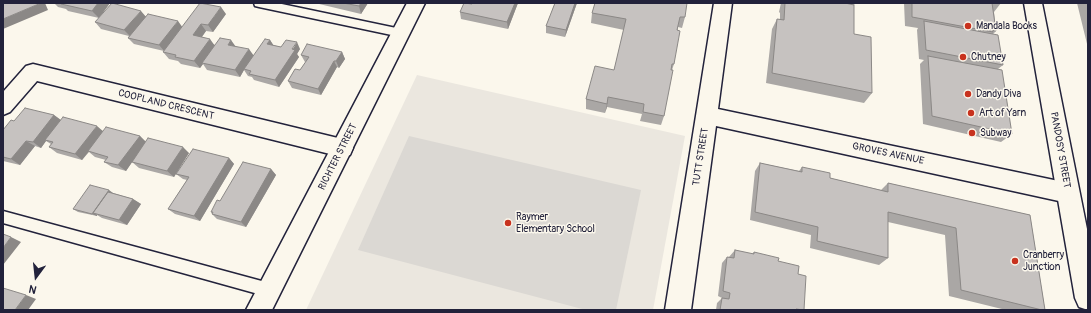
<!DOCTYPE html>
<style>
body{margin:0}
#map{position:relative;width:1091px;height:313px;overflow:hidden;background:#fbf7ec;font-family:Pangolin,sans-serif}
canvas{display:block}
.frame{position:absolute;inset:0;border:4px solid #22223b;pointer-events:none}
.north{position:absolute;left:16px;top:257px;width:40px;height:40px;-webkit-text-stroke:3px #fbf7ec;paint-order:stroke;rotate:195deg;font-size:11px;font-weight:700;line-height:16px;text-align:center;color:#22223b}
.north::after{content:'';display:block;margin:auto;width:14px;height:18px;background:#22223b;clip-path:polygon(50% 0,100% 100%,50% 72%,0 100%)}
</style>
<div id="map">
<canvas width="1091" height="313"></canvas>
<div class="frame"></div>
<div class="north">N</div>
</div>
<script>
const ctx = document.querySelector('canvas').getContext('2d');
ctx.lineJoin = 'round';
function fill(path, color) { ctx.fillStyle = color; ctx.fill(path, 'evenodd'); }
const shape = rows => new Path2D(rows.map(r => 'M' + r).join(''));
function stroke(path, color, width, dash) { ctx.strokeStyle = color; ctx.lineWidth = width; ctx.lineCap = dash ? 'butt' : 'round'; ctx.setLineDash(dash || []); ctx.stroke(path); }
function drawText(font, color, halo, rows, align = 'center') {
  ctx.font = font + ' Pangolin,sans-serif'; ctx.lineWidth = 3; ctx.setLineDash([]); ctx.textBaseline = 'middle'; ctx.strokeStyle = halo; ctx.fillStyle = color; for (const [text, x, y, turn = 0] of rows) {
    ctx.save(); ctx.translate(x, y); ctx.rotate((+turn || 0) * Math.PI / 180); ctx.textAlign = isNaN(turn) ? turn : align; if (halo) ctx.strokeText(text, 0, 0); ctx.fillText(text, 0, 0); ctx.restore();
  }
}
fill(shape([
 [417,75,685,136,653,310,306,310]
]), '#ebe7df');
fill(shape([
 [409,136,641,190,616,310,586,310,358,250]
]), '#dbd8d3');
const lane = shape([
 [254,3,277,3,401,29,405,30,406,33,405,36,401,37,259,7,255,6,254,3],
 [3,211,269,283,274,285,276,290,274,295,269,297,3,223,3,211]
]);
const street = shape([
 [714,3,732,3,718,109,1068,183,1076,186,1079,193,1076,200,1068,203,716,126,691,310,665,310,714,3],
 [33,64,342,139,350,141,353,148,350,155,342,157,37,81,10,112,3,115,3,92,26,66,33,64]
]);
const secondary = shape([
 [407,3,425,3,272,310,246,310,407,3],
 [1024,3,1042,3,1088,234,1088,310,1079,307,1075,298,1024,3]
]);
stroke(lane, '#22223b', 3);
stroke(street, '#22223b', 3);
stroke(secondary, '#22223b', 3);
fill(lane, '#fbf7ec');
fill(street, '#fbf7ec');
fill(secondary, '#fbf7ec');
fill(shape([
 [54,3,110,3,99,18,68,11,66,9,58,7],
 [315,3,368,3,361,14],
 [518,3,508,29,461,19,460,12,472,4],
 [555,3,577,3,565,37,546,33,546,26],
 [595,3,685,17,682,28,678,27,674,64,672,70,664,116,661,125,640,121,642,114,607,107,605,113,586,109,586,99,614,70,624,30,591,23,592,13],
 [781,3,851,3,855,4,854,5,854,34,872,93,864,103,766,83,772,29,777,19,780,20,780,13,779,12],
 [904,3,1001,3,994,12,996,31,993,34,1003,65,998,69,1012,134,1001,142,923,124,920,64,924,60,919,59,917,30,918,28,905,26],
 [1077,3,1088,3,1088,48],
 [226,14,213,32,206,31,202,37,215,45,235,46,253,56,270,40,273,45,281,47,300,49,297,54,299,57,279,87,254,80,252,77,248,76,244,70,240,77,207,70,203,64,200,68,181,64,178,61,169,59,163,52,164,51,134,44,128,38,129,36,101,29,95,22,146,16,182,27],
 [342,52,345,59,339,68,337,67,321,95,292,88,288,81,300,70,306,62,305,62,301,55],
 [54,115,61,120,103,131,140,136,146,142,189,153,174,177,139,168,132,162,126,171,112,167,104,162,106,160,95,157,89,152,82,160,57,153,49,147,51,144,46,141,41,148,35,146,20,165,3,161,3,130,14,121],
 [229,158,234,164,200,221,175,214,168,209,187,180,183,179,176,174],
 [760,163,799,171,802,167,830,178,881,190,888,183,1030,215,1045,310,1006,310,949,296,945,235,888,222,888,258,879,265,810,248,811,235,750,220,755,171],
 [271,169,276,175,246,227,217,219,212,214,212,213,211,212,220,201],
 [113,193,133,199,141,204,127,225,102,218,97,215,97,216,78,212,73,209],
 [735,250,752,254,754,252,778,261,798,274,804,310,716,310,717,303,722,298,718,296,722,263,727,257,729,257]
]), '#aaa7a5');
fill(shape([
 [41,3,45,3,48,10,3,29,3,19],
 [98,3,110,3,99,18,92,11],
 [361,3,368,3,361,14,359,6],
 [515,3,518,3,508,29,507,22],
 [575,3,577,3,565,37,566,30],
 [221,7,226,14,213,32,208,25],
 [141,11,147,18,131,37,124,30],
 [178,21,183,28,165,52,159,45],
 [201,24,206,31,198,42,193,35],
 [210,39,215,46,202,63,203,64,200,68,194,61],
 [231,40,236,47,228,45],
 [270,40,274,46,267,44],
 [297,42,300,49,297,54,299,57,279,87,275,80],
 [249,49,254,56,244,69,244,70,240,77,235,70],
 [342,52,345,59,339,68,336,61],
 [334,61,337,67,321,95,318,89],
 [608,97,607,107,605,113,607,104],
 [54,115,62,121,45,140,46,141,41,148,33,142],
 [97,126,104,132,82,160,75,154],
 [140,136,146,142,126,171,118,165],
 [26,141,35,146,20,165,11,159],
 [183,147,189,153,174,177,167,171],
 [229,158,234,164,200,221,194,216],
 [271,169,276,175,246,227,241,222],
 [109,190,113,193,98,214,93,213,97,215,97,216,92,214],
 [133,199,141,204,127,225,119,220],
 [11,237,21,242,3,265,3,248],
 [26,295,36,299,28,310,15,310]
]), '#8b8886');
const building = shape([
 [3,3,41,3,3,19,3,3],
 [62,3,98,3,92,11,61,4,62,3],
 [112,3,141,11,124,30,95,22,112,3],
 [200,3,221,7,208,25,201,24,193,35,210,39,194,61,175,57,176,55,163,52,200,3],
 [343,3,361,3,359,6,343,3],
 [464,3,472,4,473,3,515,3,507,22,460,12,464,3],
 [555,3,575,3,566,30,546,26,555,3],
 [595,3,687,3,685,17,680,17,677,30,680,31,674,64,672,64,671,70,673,70,664,116,643,112,644,104,608,97,607,104,586,99,595,66,614,70,626,19,592,13,595,3],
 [785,3,845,3,854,5,854,34,871,37,872,93,772,73,777,19,784,20,785,3],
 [912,3,992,3,996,31,992,30,993,32,912,17,912,3],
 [148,14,178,21,159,45,128,38,148,14],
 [924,21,998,35,1003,65,926,50,924,21],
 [220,38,231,40,228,45,249,49,235,70,202,63,220,38],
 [265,39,270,40,267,44,281,47,286,40,297,42,292,49,295,50,275,80,249,74,251,71,244,69,265,39],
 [307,44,342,52,336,61,334,61,318,89,288,81,295,69,300,70,309,57,301,55,307,44],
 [928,56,1002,70,1012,134,932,116,928,56],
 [25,108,54,115,33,142,26,141,11,159,3,157,3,130,11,120,14,121,25,108],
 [63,117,97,126,75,154,49,147,53,142,45,140,63,117],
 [106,127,140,136,118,165,104,162,108,157,88,151,106,127],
 [148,138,183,147,167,171,132,162,148,138],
 [193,149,229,158,194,216,168,209,189,177,176,174,193,149],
 [243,162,271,169,241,222,212,214,213,212,211,212,217,200,220,201,243,162],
 [760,163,802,172,802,167,830,173,830,178,888,192,888,183,1030,215,1045,310,1042,310,961,290,956,228,888,212,888,258,817,241,818,227,755,212,760,163],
 [90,185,109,190,92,214,73,209,90,185],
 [108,192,133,199,119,220,93,213,108,192],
 [3,234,11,237,3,248,3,234],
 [735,250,754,254,754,252,779,258,778,261,799,266,798,274,806,276,804,310,796,309,796,310,720,310,722,298,729,299,730,293,723,291,727,257,734,258,735,250],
 [3,288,26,295,15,310,3,310,3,288]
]);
fill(building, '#c6c2c0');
stroke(building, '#8b8886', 1);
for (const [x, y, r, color] of [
 [968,26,4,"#c8321e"],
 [963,57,4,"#c8321e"],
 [968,94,4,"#c8321e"],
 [971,113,4,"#c8321e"],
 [972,133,4,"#c8321e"],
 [508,223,4,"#c8321e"],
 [1015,261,4,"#c8321e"]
]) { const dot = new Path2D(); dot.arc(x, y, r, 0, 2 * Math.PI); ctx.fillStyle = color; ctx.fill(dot); stroke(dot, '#fbf7ec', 1.5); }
drawText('10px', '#22223b', '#fbf7ec', [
 ["Mandala Books",976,26],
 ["Chutney",971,57],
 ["Dandy Diva",976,94],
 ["Art of Yarn",979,113],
 ["Subway",980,133],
 ["Raymer",516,217],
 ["Elementary School",516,229],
 ["Cranberry",1023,255],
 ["Junction",1023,267]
], 'left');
drawText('10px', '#22223b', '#fbf7ec', [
 ["COOPLAND CRESCENT",166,105,14],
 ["PANDOSY STREET",1060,150,80],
 ["GROVES AVENUE",888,154,12],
 ["RICHTER STREET",338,157,-63],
 ["TUTT STREET",701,157,-81]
]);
</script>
